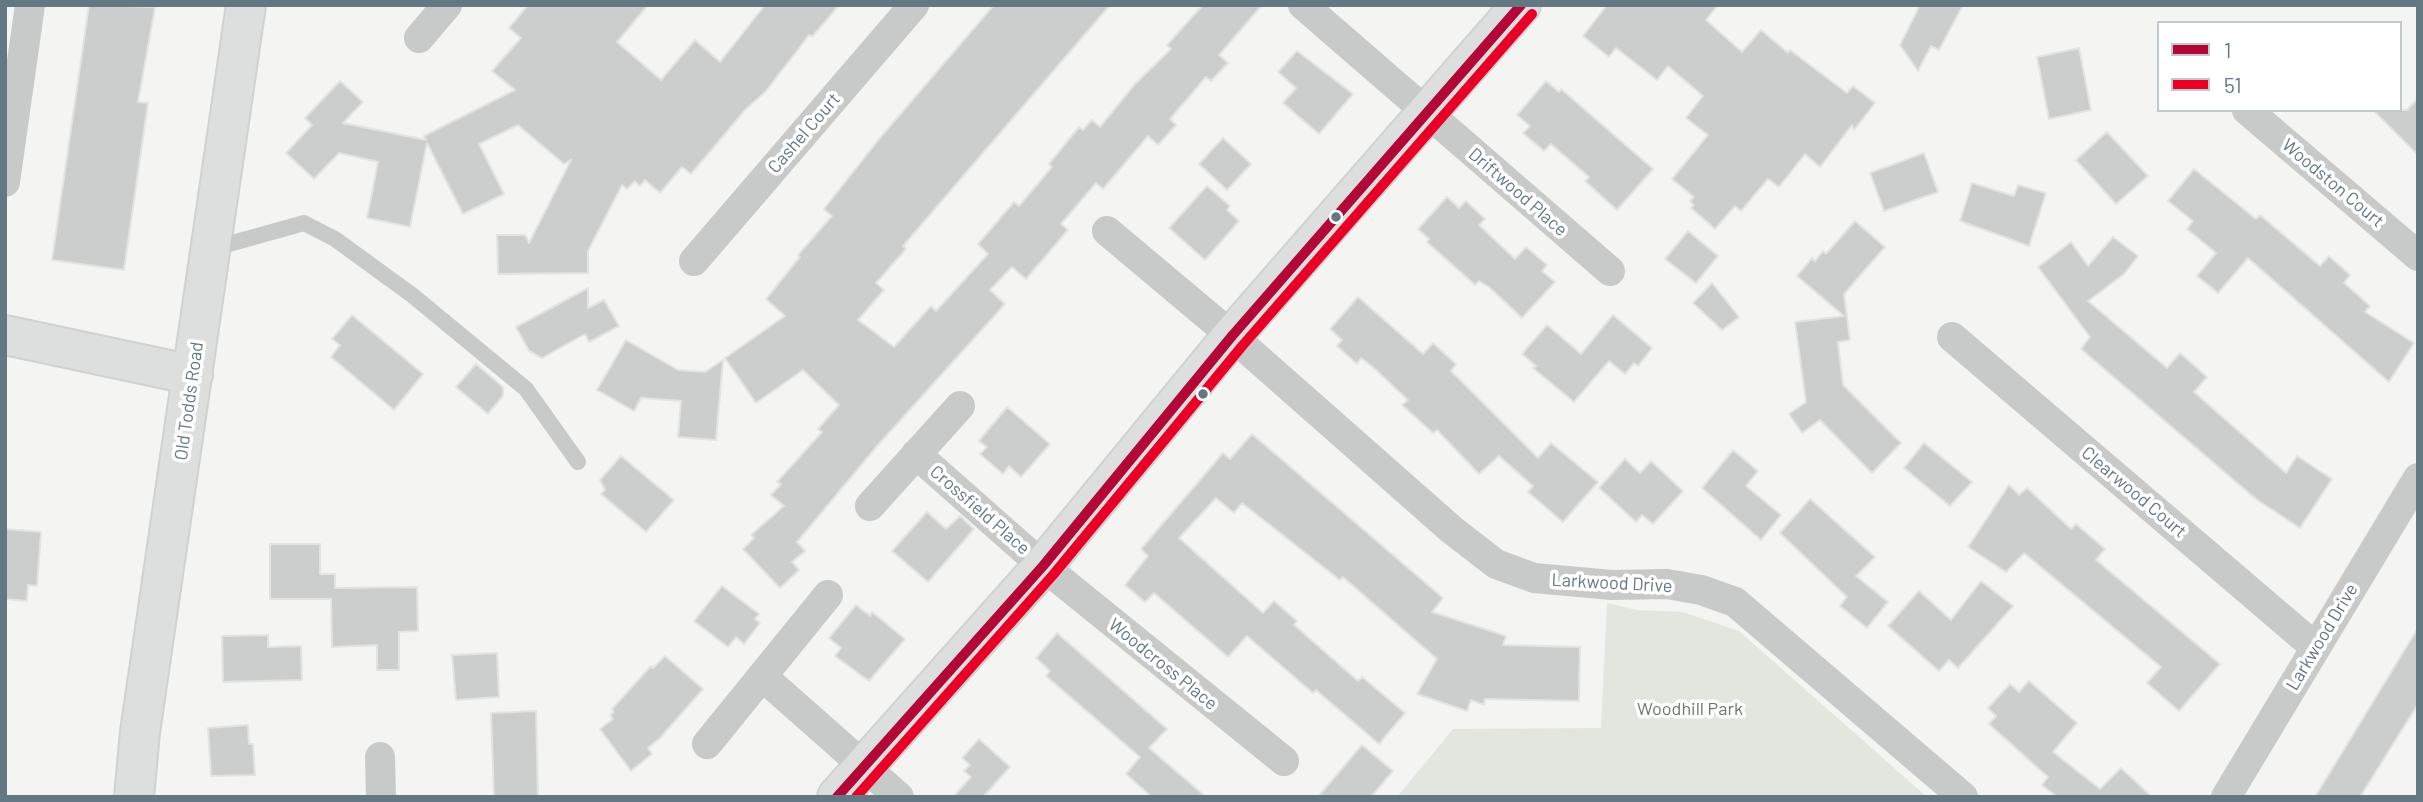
<!DOCTYPE html>
<style>
body{margin:0}
#map{position:relative;width:2423px;height:802px;overflow:hidden;background:#f4f4f2;font-family:Barlow,sans-serif}
canvas{display:block}
.frame{position:absolute;inset:0;border:7px solid #637883;pointer-events:none}
.legend{position:absolute;left:2157px;top:21px;width:245px;height:91px;box-sizing:border-box;background:#fff;border:2px solid #c1c9cd;margin:0;padding:9px 12px;list-style:none;font-size:21px;color:#637883}
.legend li{display:flex;align-items:center;gap:14px;height:35px}
.legend b{width:35px;border:2px solid #c1c9cd}
</style>
<div id="map">
<canvas width="2423" height="802"></canvas>
<div class="frame"></div>
<ul class="legend">
<li><b style="height:9px;background:#b30738"></b>1</li>
<li><b style="height:9px;background:#e80027"></b>51</li>
</ul>
</div>
<script>
const ctx = document.querySelector('canvas').getContext('2d');
ctx.lineJoin = 'round';
function paint(path, color) {
  ctx.fillStyle = color;
  ctx.fill(path, 'evenodd');
}
function poly(rows) {
  const path = new Path2D();
  for (const r of rows) {
    path.moveTo(r[0], r[1]);
    for (let i = 2; i < r.length; i += 2) path.lineTo(r[i], r[i + 1]);
  }
  return path;
}
function stroke(path, color, width, dash) {
  ctx.strokeStyle = color;
  ctx.lineWidth = width;
  ctx.lineCap = dash ? 'butt' : 'round';
  ctx.setLineDash(dash || []);
  ctx.stroke(path);
}
function label(font, color, halo, rows, align = 'center') {
  ctx.font = font + ' Barlow,sans-serif';
  ctx.lineWidth = 7;
  ctx.setLineDash([]);
  ctx.textBaseline = 'middle';
  ctx.strokeStyle = halo;
  ctx.fillStyle = color;
  for (const [text, x, y, turn = 0] of rows) {
    ctx.save();
    ctx.translate(x, y);
    ctx.rotate((+turn || 0) * Math.PI / 180);
    ctx.textAlign = isNaN(turn) ? turn : align;
    if (halo) ctx.strokeText(text, 0, 0);
    ctx.fillText(text, 0, 0);
    ctx.restore();
  }
}
const green = poly([
 [1607,603,1637,610,1683,612,1739,631,1927,797,1397,797,1453,729,1601,728]
]);
const building = poly([
 [89,5,155,7,138,102,148,103,124,270,52,260,89,5],
 [528,5,648,5,617,42,661,80,695,40,720,62,765,5,839,5,812,37,809,35,766,91,745,110,691,174,682,167,660,193,645,180,640,186,635,181,627,189,622,185,588,251,588,273,498,274,497,235,525,235,529,243,571,160,564,164,518,125,479,144,504,194,463,214,427,143,410,227,367,218,378,162,339,153,314,179,286,153,312,125,305,118,340,81,363,102,343,123,426,140,424,136,515,90,492,71,521,38,509,28,528,5],
 [994,5,1110,5,903,246,906,249,876,283,884,290,858,320,894,347,931,306,936,311,988,254,978,244,1014,202,1019,206,1052,167,1049,164,1079,127,1083,130,1092,120,1100,127,1135,84,1171,49,1167,45,1203,5,1262,5,1219,55,1228,63,1211,81,1206,77,1170,119,1176,125,1158,145,1148,136,1103,189,1096,183,1061,224,1068,230,1026,279,1012,267,990,290,1005,304,877,446,797,542,805,551,792,562,799,570,780,588,743,549,754,538,751,535,784,506,771,495,781,484,777,482,822,432,818,429,839,405,803,370,756,403,725,358,785,316,766,299,800,257,798,255,832,216,824,209,880,138,994,5],
 [1607,5,1718,5,1706,20,1742,52,1761,30,1788,53,1790,50,1847,93,1853,86,1875,103,1854,130,1852,125,1820,167,1805,154,1779,187,1768,179,1741,211,1735,206,1715,229,1691,208,1694,205,1690,201,1694,197,1672,179,1708,135,1686,118,1703,96,1668,66,1657,80,1616,48,1609,57,1583,36,1607,5],
 [1920,5,1963,5,1939,50,1931,46,1918,71,1900,45,1920,5],
 [2079,48,2091,110,2049,119,2037,57,2079,48],
 [1297,51,1353,94,1319,134,1283,103,1296,88,1278,72,1297,51],
 [1546,81,1559,92,1561,89,1653,169,1617,210,1585,181,1589,177,1551,144,1544,151,1523,133,1530,126,1517,115,1546,81],
 [2418,98,2418,155,2373,110,2407,110,2418,98],
 [2107,132,2148,176,2116,204,2076,160,2107,132],
 [1223,138,1251,164,1227,190,1199,164,1223,138],
 [1924,153,1938,192,1884,211,1870,173,1924,153],
 [2194,169,2256,219,2260,215,2320,266,2329,256,2350,275,2344,283,2370,306,2365,312,2414,343,2389,382,2248,258,2218,293,2197,276,2216,253,2187,229,2193,221,2168,201,2194,169],
 [1972,183,2014,196,2018,185,2046,193,2029,246,1960,221,1972,183],
 [1207,186,1230,206,1227,210,1239,221,1205,260,1169,228,1207,186],
 [1447,197,1459,208,1466,201,1485,219,1479,225,1515,259,1526,247,1547,265,1542,271,1555,282,1522,318,1489,287,1479,281,1475,285,1427,242,1429,239,1418,229,1447,197],
 [1855,221,1885,247,1844,294,1850,340,1838,342,1843,385,1901,443,1872,473,1820,420,1802,433,1789,414,1806,402,1795,322,1844,316,1797,276,1812,258,1815,261,1823,251,1826,254,1855,221],
 [1688,231,1718,256,1696,283,1665,259,1688,231],
 [2113,237,2138,256,2124,274,2088,301,2167,368,2180,353,2207,377,2194,392,2286,473,2297,456,2332,479,2300,528,2256,499,2081,349,2090,337,2038,267,2071,242,2088,266,2113,237],
 [1712,283,1739,317,1722,330,1693,303,1712,283],
 [588,288,588,308,604,300,619,326,589,342,585,334,542,358,529,351,516,327,588,288],
 [1358,297,1423,354,1433,343,1456,364,1451,371,1538,458,1551,443,1598,482,1563,522,1528,492,1533,486,1499,456,1479,474,1437,430,1433,433,1402,405,1408,400,1373,367,1361,358,1357,364,1337,346,1342,340,1330,329,1358,297],
 [352,315,423,374,394,410,331,357,340,345,332,339,352,315],
 [1613,315,1652,348,1638,366,1634,363,1625,374,1609,361,1574,402,1533,368,1536,366,1522,354,1547,325,1581,354,1613,315],
 [626,340,678,370,705,372,723,360,716,440,678,437,681,401,641,398,634,411,597,390,626,340],
 [476,364,503,387,503,396,488,414,456,387,476,364],
 [1007,407,1050,444,1021,477,1009,466,1003,474,980,454,987,447,979,441,1007,407],
 [1252,434,1443,598,1432,612,1506,636,1503,645,1580,647,1579,701,1485,699,1484,705,1471,700,1467,711,1417,694,1437,659,1343,577,1340,580,1242,503,1234,513,1216,498,1179,538,1263,613,1274,601,1297,621,1294,625,1358,681,1362,677,1405,713,1379,744,1316,690,1313,693,1247,636,1228,657,1154,593,1145,602,1125,585,1148,556,1141,549,1223,453,1230,459,1252,434],
 [1924,443,1972,482,1950,506,1904,468,1924,443],
 [1733,450,1758,471,1746,486,1781,515,1761,540,1702,488,1733,450],
 [621,456,674,500,646,532,601,494,605,490,600,480,621,456],
 [1625,459,1640,473,1651,461,1683,491,1653,524,1642,515,1636,522,1599,488,1625,459],
 [2009,485,2019,495,2027,488,2071,529,2076,524,2105,549,2096,560,2220,664,2179,711,2147,683,2161,667,2024,553,2006,572,1968,547,2009,485],
 [1810,499,1875,557,1856,576,1888,602,1867,628,1840,606,1847,597,1780,533,1810,499],
 [927,512,946,529,960,516,974,529,928,582,892,551,927,512],
 [5,529,41,532,37,586,28,585,27,601,5,599,5,529],
 [270,544,320,544,320,574,335,574,335,588,417,587,418,631,399,632,399,670,377,670,377,645,332,647,331,599,270,599,270,544],
 [1981,581,2013,606,1958,668,1949,660,1939,671,1888,626,1919,591,1951,620,1981,581],
 [722,586,759,614,755,619,760,623,744,644,736,637,728,647,694,621,722,586],
 [856,605,870,616,872,612,905,639,869,681,835,656,841,648,829,638,856,605],
 [2418,628,2418,704,2360,797,2315,797,2418,628],
 [1057,633,1167,729,1149,748,1206,797,1152,797,1126,774,1140,757,1046,676,1050,671,1036,658,1057,633],
 [268,635,268,647,301,646,302,680,223,682,222,636,268,635],
 [497,653,499,697,456,700,452,655,497,653],
 [665,656,703,689,660,738,648,748,652,754,631,771,600,729,613,719,610,715,614,712,612,709,651,666,653,668,665,656],
 [2029,681,2077,723,2053,752,2100,789,2121,768,2152,797,2057,797,2042,785,2048,777,1989,724,1996,716,1988,708,2010,684,2019,692,2029,681],
 [536,711,538,797,494,797,491,713,536,711],
 [248,725,249,744,253,744,255,775,211,776,208,728,248,725],
 [979,739,1010,767,983,797,953,797,971,777,964,771,970,765,962,758,979,739],
 [1362,745,1393,771,1371,797,1318,797,1362,745]
]);
const lane = poly([
 [211,249,304,223,335,239,412,295,526,389,578,462]
]);
const street = poly([
 [1303,5,1610,271],
 [419,38,447,5],
 [2247,110,2418,256],
 [5,182,30,5],
 [1107,231,1232,336,1452,530,1496,564,1534,578,1612,585,1667,584,1701,590,1735,602,1963,797],
 [694,261,914,5],
 [1952,337,2315,647],
 [916,454,1043,566,1284,761],
 [870,506,960,406],
 [762,676,899,797],
 [707,744,828,595],
 [380,757,381,797],
 [2226,797,2418,478]
]);
const secondary = poly([
 [5,335,193,375],
 [134,797,140,732,246,5],
 [837,797,1043,566,1232,336,1521,5]
]);
const bus1 = poly([
 [837,797,1043,566,1232,336,1521,5]
]);
const bus2 = poly([
 [856,797,1053,575,1243,345,1532,14]
]);
const markers = [
 [1336,217,6,"#637883"],
 [1203,394,6,"#637883"]
];
const streetNames = [
 ["Cashel Court",804,133,-49],
 ["Woodston Court",2333,183,40],
 ["Driftwood Place",1518,192,41],
 ["Old Todds Road",189,401,-82],
 ["Clearwood Court",2134,492,40],
 ["Crossfield Place",980,510,41],
 ["Larkwood Drive",1612,583,3],
 ["Larkwood Drive",2322,637,-59],
 ["Woodcross Place",1163,664,39]
];
const parkNames = [
 ["Woodhill Park",1690,709]
];
paint(green, '#e3e6df');
paint(building, '#cccecd');
stroke(building, '#e3e3e2', 2);
stroke(secondary, '#d0d2d2', 42);
stroke(lane, '#c8caca', 16);
stroke(street, '#c8caca', 30);
stroke(secondary, '#dddede', 38);
stroke(bus1, '#b30738', 10);
stroke(bus2, '#e80027', 10);
for (const [x, y, r, color] of markers) {
  const dot = new Path2D();
  dot.arc(x, y, r, 0, 2 * Math.PI);
  ctx.fillStyle = color;
  ctx.fill(dot);
  stroke(dot, '#fff', 2.5);
}
label('18px', '#637883', '#fff', streetNames);
label('18px', '#697a62', '#fff', parkNames);
</script>
